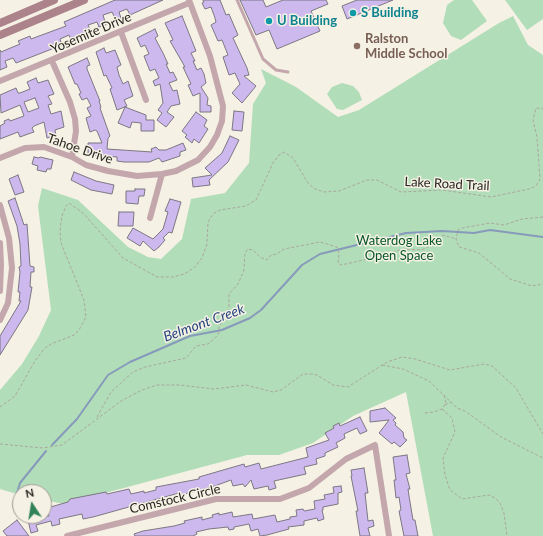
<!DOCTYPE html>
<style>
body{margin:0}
#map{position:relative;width:543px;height:536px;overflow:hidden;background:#f5f1e4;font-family:Lato,sans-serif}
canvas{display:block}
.north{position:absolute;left:12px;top:484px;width:40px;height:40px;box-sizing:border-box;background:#f5f1e4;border:1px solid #a19f95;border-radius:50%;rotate:348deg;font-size:11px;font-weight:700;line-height:16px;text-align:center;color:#24231e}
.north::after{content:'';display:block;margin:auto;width:14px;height:18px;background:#308356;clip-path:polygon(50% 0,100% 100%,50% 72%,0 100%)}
</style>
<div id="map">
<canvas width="543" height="536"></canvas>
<div class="north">N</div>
</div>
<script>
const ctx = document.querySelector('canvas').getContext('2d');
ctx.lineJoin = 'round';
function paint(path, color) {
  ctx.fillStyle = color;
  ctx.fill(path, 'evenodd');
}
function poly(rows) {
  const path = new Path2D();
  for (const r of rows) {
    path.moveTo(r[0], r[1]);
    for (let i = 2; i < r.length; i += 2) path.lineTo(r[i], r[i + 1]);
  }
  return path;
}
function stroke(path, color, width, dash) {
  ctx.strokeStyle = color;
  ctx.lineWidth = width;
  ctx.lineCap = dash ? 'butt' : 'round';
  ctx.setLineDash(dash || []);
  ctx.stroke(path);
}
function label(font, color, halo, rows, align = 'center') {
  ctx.font = font + ' Lato,sans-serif';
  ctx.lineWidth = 3;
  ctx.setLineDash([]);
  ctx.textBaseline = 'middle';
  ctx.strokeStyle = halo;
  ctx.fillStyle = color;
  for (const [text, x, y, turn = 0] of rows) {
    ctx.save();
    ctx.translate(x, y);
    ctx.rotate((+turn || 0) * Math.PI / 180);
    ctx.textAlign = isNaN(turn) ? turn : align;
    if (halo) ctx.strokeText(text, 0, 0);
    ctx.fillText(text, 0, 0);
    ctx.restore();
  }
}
const green = poly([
 [454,0,472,0,487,21,461,40,451,36,443,23,447,5],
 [505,0,543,0,543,19,527,30],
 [513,16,528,45,543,55,543,536,433,536,406,392,353,416,313,443,279,455,247,455,64,504,44,500,44,492,20,492,20,495,0,489,0,390,22,364,39,336,51,310,38,206,42,188,78,200,128,247,148,257,161,259,182,239,191,199,225,193,249,163,253,104,266,83,261,69,296,87,338,117,359,110,499,23],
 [342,83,353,86,359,92,362,100,343,110,337,109,327,94,332,87]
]);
const stream = poly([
 [52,445,77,419,108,375,130,362,190,336,222,330,250,318,261,310,302,265,320,254,406,233,442,231,474,233,490,230,543,237],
 [13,506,20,483,46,451]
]);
const building = poly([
 [115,0,163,0,130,15,127,9,119,12,121,18,116,20,112,12,103,15,106,25,99,27,97,22,88,25,91,31,71,40,69,35,60,39,62,45,16,63,13,58,5,61,7,67,0,70,0,50,1,52,20,44,18,41,30,36,31,39,66,26,64,22,115,0],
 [203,0,220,0,226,15,229,14,238,35,233,38,247,68,249,75,244,76,256,86,242,103,232,93,240,84,235,73,229,75,223,57,228,55,222,40,218,41,211,25,216,22,215,18,211,7,205,9,202,3,204,2,203,0],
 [240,0,263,0,266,7,283,0,326,0,328,4,311,11,320,31,277,49,269,30,256,35,240,0],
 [357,0,393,0,347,19,342,6,357,0],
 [182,16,196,51,191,53,195,61,193,61,197,70,201,68,204,74,206,83,201,87,208,98,207,105,211,106,211,112,200,112,200,93,193,96,188,85,191,84,183,67,185,67,170,41,173,40,165,23,182,16],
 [155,29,158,36,155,38,163,53,168,64,166,64,170,73,173,72,177,80,169,83,173,91,177,90,180,104,171,106,167,112,174,117,166,127,157,120,162,113,158,110,163,103,160,84,155,86,153,81,159,78,155,69,150,71,144,56,149,54,145,45,141,47,137,38,155,29],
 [104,48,106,53,115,50,121,65,117,67,119,75,123,84,128,81,133,96,124,100,127,106,117,110,110,89,112,88,106,75,104,76,96,52,104,48],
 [87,58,90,65,87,66,87,69,100,101,99,101,101,107,100,108,110,136,108,138,107,149,152,152,151,149,156,147,159,150,166,150,183,143,186,150,180,152,180,156,162,162,159,158,149,162,124,162,117,161,117,157,88,155,88,143,102,143,97,131,95,130,90,132,86,118,91,116,87,108,91,106,87,98,82,100,79,94,81,93,77,84,75,84,68,67,87,58],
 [36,78,38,83,48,80,54,94,48,96,52,104,48,105,51,114,61,111,64,127,55,130,56,136,47,138,44,122,34,126,32,128,34,132,28,134,20,137,18,132,0,139,0,126,5,123,4,121,9,119,10,121,24,116,20,105,1,113,0,95,16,88,18,93,20,93,30,89,27,82,36,78],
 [35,98,39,108,28,112,24,102,35,98],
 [125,107,146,115,146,120,154,120,154,131,141,131,141,123,132,122,130,128,118,123,125,107],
 [234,111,244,112,242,131,232,130,234,111],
 [196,112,207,120,204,126,208,129,199,143,194,139,192,143,185,137,187,135,182,131,196,112],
 [230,136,239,140,228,162,209,180,210,185,193,187,192,178,212,175,205,168,222,153,230,136],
 [34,157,39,158,40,157,53,160,51,169,47,169,46,172,37,170,38,166,32,164,34,157],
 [74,172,96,181,114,185,112,194,91,190,71,180,74,172],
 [18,175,24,192,15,195,9,179,18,175],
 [135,189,145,189,144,196,139,196,138,204,126,203,126,191,135,191,135,189],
 [15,198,24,225,27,224,30,266,34,267,34,272,31,272,30,287,32,287,28,310,0,355,0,336,21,301,19,301,20,292,18,292,20,272,19,267,21,266,20,244,17,226,8,201,15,198],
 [170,199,181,202,172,233,169,232,163,238,165,240,159,247,154,251,143,241,140,246,127,238,133,228,153,239,163,229,168,212,165,211,170,199],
 [119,212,134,212,133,226,118,226,119,212],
 [385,408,396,418,393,420,396,423,395,425,403,432,404,438,407,440,400,447,394,442,392,444,379,433,389,420,370,422,370,411,385,408],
 [360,417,367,431,360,434,357,428,344,434,345,438,336,443,338,447,325,453,325,456,316,459,317,464,304,467,306,474,274,481,276,488,269,490,268,486,254,489,251,480,245,487,243,484,233,486,231,480,212,487,180,495,179,493,93,517,83,519,82,514,59,519,60,524,52,526,51,521,36,525,38,531,31,533,27,516,49,516,47,508,68,502,70,499,106,492,107,494,129,489,131,494,144,491,144,493,156,490,156,487,199,479,199,477,244,464,245,467,259,463,261,469,308,457,306,448,329,440,325,433,334,428,333,426,339,423,340,426,360,417],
 [407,455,410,473,406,474,410,489,408,489,409,496,413,520,415,520,418,536,404,536,399,511,401,510,399,497,396,498,394,480,396,480,393,457,407,455],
 [364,468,368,493,365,493,368,521,373,520,374,526,368,528,370,536,360,536,356,511,358,511,351,476,352,476,351,470,364,468],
 [341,486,342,492,338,493,338,504,323,507,323,510,322,510,324,519,318,521,317,518,304,521,304,525,288,527,289,529,267,535,260,536,258,529,251,531,249,524,234,527,234,529,229,530,228,527,209,529,196,532,197,534,193,536,135,536,134,534,143,531,174,526,185,523,184,521,202,517,202,520,213,517,212,515,219,513,219,515,232,512,233,517,252,514,253,519,275,515,277,522,290,519,290,517,297,516,296,510,303,509,304,511,315,509,314,501,325,499,324,495,334,493,333,487,341,486],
 [17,520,29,536,7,536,3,531,17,520]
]);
const path = poly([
 [543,217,522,219,504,225,490,223,462,228,458,230,456,239,459,247,479,253,510,279,532,286,543,284],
 [382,365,403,369,429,381,457,408,465,411,501,437,543,458],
 [445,405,451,402],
 [0,407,15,396,35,361,44,349,51,344,74,335,79,330,86,317,84,300,61,243,60,231,62,216,66,206,69,203,83,213,123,258,157,277,173,277,184,274,194,268,202,258,207,244,208,222,213,214,220,210,246,206,256,200,273,163,279,155,284,152,293,158,308,183,315,189,324,192,339,191,367,180,377,180,401,192,442,190,491,197,529,189,536,186,540,179,537,137,533,120,536,108,543,109],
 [442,409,452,418,455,432,443,458,445,475,450,490,462,499,489,495,495,498,500,503,504,513,507,536],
 [425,413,434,412,442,409,446,403,444,394],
 [97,417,111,392,133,372,145,367,186,358,196,346,208,344,217,336,219,332,219,327,229,308,229,294,238,284,244,270,245,253,248,249,253,250,260,257,267,260,271,255,277,254,284,249,320,242,337,247,339,254,338,263,341,265,382,256,403,249,422,250,434,244,443,235,456,239],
 [0,444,43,448,62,445,121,401,142,390,157,385,180,385,214,389,246,385,273,392,281,390,296,379,303,374,310,374,317,375,333,385,348,387,387,362,402,357,415,359,450,370,484,364,492,366,516,388,543,434]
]);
const lane = poly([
 [237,0,263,59,276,70,288,72]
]);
const street = poly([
 [121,32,146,100],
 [52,61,70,102,75,119,76,131,72,157],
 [0,81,189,3],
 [0,158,25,148,44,147,72,157,86,165,108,171,137,176,162,174,176,171,198,160,210,147,217,135,222,121,223,106,210,56,189,0],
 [0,205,9,238,12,268,8,303,0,320],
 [150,218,162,174],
 [0,243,1,265,0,291],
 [67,536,216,499,280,499,309,488,346,459,375,445,389,536]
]);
const secondary = poly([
 [0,23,54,0],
 [0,35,84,0]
]);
const markers = [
 [353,13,4,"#0f9aa8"],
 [269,21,4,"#0f9aa8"],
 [357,46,4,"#8d6e63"]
];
const cultureNames = [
 ["S Building",361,13],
 ["U Building",277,21]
];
const streetNames = [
 ["Yosemite Drive",91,33,-23],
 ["Tahoe Drive",80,149,19],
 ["Lake Road Trail",447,184,3],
 ["Comstock Circle",175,499,-13]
];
const educationNames = [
 ["Ralston",365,39],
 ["Middle School",365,54]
];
const parkNames = [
 ["Waterdog Lake",399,241],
 ["Open Space",399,256]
];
const waterNames = [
 ["Belmont Creek",204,323,-20]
];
paint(green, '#b1ddb9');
stroke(stream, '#879abb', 2);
paint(building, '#cdb9ee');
stroke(building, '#7b7783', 1);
stroke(path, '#aaa79d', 1, [3, 2]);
stroke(lane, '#c4a7ac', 3);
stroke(street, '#c4a7ac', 6);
stroke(secondary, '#ac838b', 8);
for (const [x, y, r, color] of markers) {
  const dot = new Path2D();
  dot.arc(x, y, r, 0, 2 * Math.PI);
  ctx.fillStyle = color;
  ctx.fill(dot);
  stroke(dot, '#f5f1e4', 1.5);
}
label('bold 13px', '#0d838f', '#f5f1e4', cultureNames, 'left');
label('13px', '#24231e', '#f5f1e4', streetNames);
label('bold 13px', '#785e54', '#f5f1e4', educationNames, 'left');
label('13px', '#075727', '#f5f1e4', parkNames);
label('italic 14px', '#264580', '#f5f1e4', waterNames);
</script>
